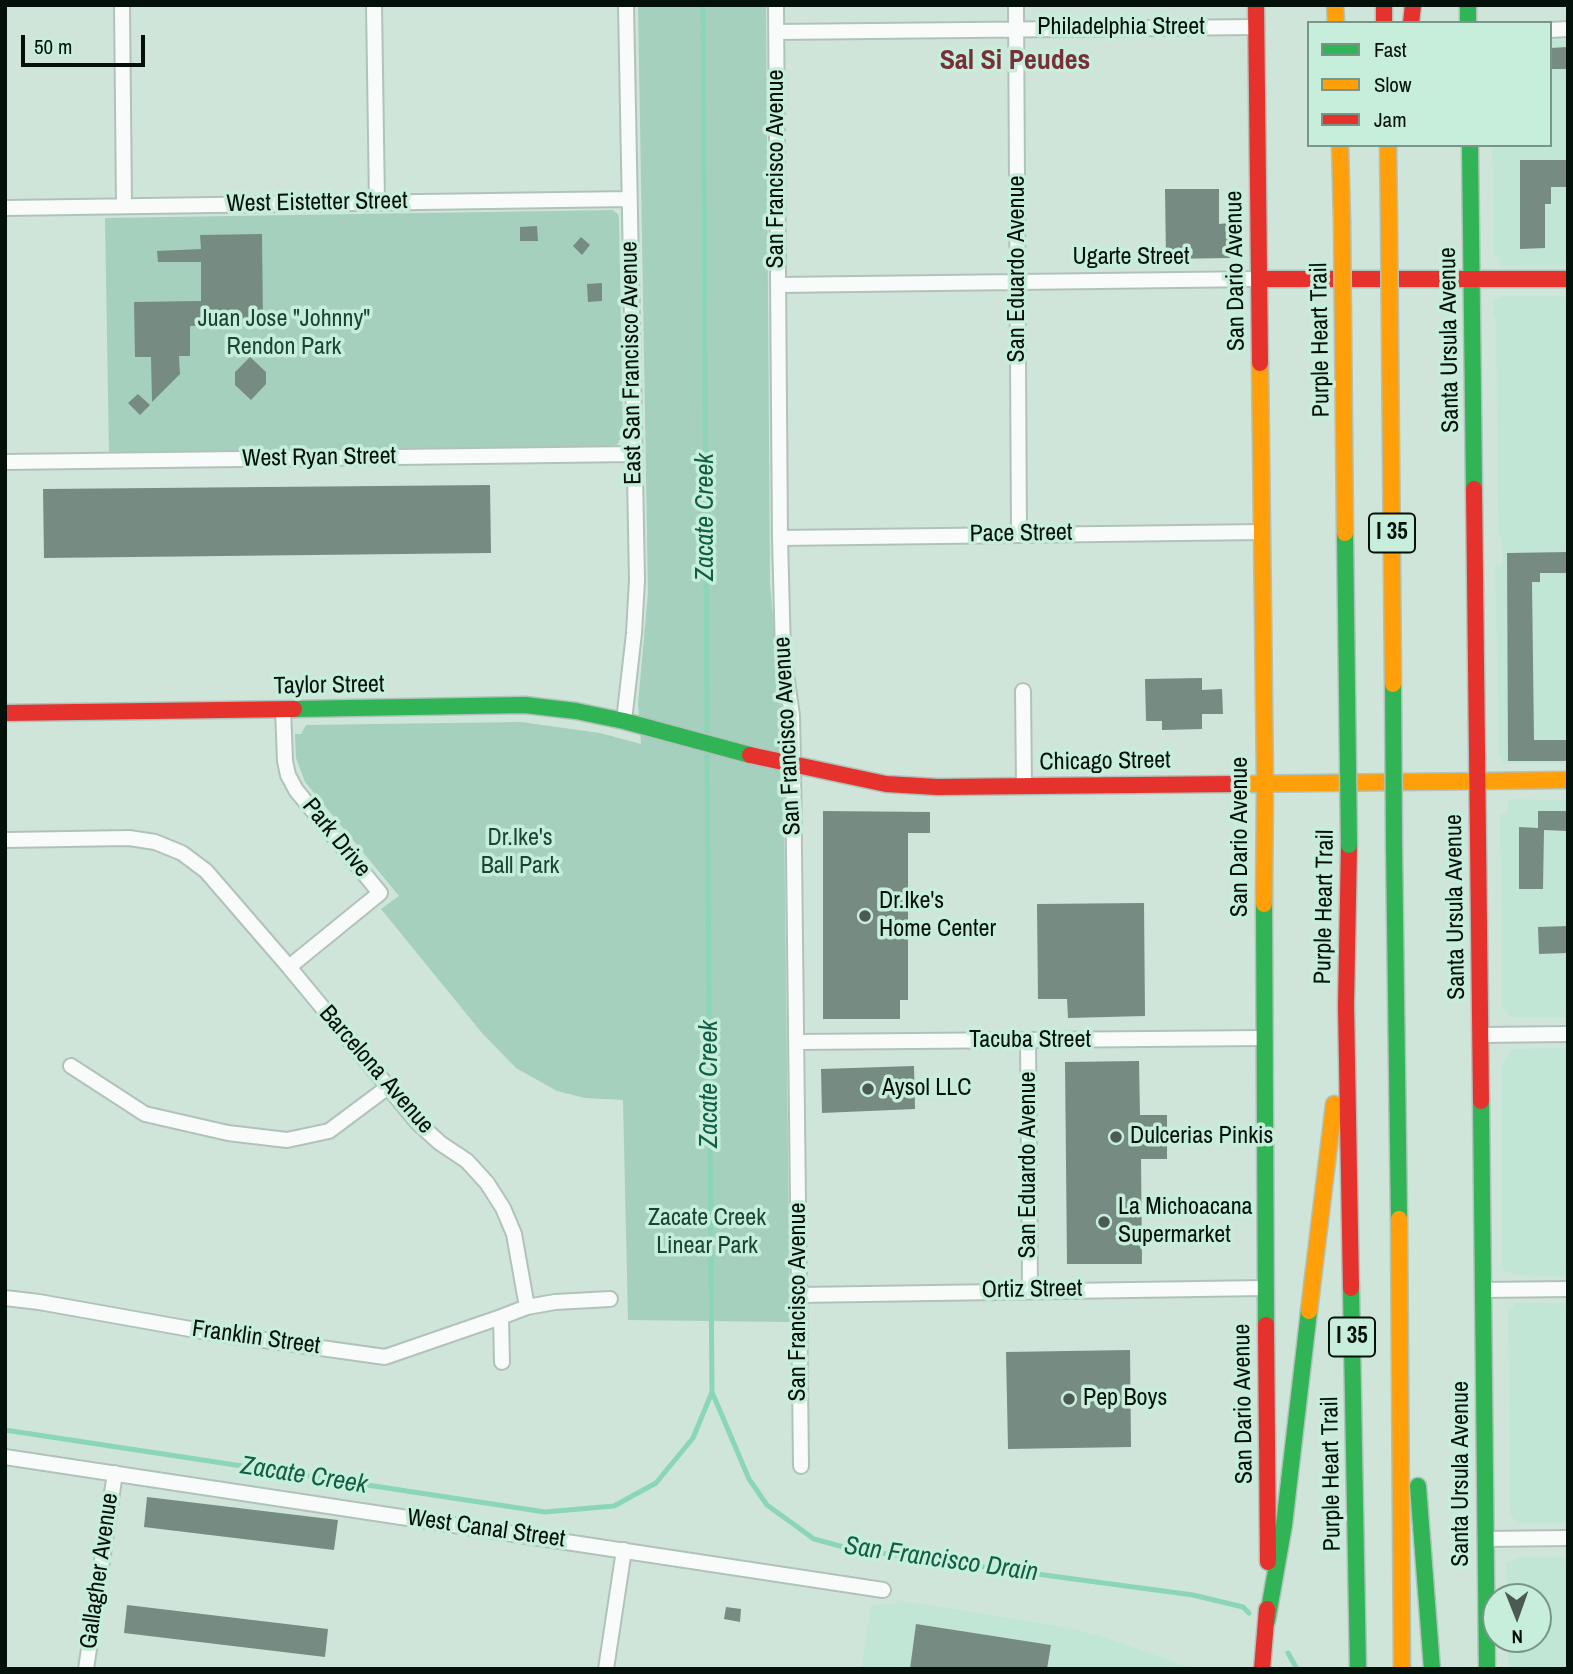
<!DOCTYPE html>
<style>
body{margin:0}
#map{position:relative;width:1573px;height:1674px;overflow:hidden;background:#cfe5da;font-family:"Archivo Narrow",sans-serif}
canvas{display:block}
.frame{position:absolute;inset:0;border:7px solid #04110b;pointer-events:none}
.legend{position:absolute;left:1307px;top:21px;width:245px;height:126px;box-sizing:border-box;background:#c6eedb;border:2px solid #789688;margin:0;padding:9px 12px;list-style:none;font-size:21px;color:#04110b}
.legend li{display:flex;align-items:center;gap:14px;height:35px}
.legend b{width:35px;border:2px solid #789688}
.north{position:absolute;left:1482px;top:1583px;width:70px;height:70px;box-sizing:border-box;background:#c6eedb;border:2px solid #789688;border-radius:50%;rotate:179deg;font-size:19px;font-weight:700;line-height:28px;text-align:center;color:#04110b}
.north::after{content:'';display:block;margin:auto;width:24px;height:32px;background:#4b5b53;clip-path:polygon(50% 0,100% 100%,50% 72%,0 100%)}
.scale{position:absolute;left:21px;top:35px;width:124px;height:32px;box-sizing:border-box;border:4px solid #04110b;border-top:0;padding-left:9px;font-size:21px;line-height:24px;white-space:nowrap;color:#04110b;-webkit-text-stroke:5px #c6eedb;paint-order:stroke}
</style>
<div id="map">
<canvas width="1573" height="1674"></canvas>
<div class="frame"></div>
<ul class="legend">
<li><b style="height:9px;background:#30b455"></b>Fast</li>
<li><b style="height:9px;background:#ff9f0a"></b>Slow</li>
<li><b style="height:9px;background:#e5322d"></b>Jam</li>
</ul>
<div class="north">N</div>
<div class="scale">50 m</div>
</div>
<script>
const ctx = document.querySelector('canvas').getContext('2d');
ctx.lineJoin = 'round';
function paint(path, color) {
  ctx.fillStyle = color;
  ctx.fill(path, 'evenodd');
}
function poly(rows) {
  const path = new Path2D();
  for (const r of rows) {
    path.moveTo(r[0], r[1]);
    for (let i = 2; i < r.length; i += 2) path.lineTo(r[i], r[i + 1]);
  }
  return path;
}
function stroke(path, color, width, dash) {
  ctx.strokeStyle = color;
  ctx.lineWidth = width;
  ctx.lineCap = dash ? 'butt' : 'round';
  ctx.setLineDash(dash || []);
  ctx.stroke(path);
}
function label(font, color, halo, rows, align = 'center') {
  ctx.font = font + ' "Archivo Narrow",sans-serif';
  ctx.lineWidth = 7;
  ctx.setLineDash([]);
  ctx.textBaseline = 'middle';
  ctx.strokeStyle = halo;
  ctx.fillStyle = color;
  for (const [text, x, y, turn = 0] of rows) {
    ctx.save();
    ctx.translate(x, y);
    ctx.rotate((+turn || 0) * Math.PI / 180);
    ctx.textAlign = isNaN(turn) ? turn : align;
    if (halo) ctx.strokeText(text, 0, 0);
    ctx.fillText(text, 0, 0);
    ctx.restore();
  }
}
const built = poly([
 [1550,40,1568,40,1568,265,1500,266,1500,258,1494,255,1492,145,1550,145],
 [1503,296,1568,296,1568,763,1504,764,1499,755,1495,565,1503,564,1502,545,1498,531,1496,319,1493,316,1493,303,1494,300],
 [1508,799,1568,800,1568,1017,1509,1017,1508,1012,1502,1009,1500,814,1507,814],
 [1568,1048,1568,1277,1520,1275,1502,1270,1502,1066,1511,1049],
 [1514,1303,1568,1303,1568,1523,1517,1523,1510,1514,1508,1308,1513,1308],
 [1521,1557,1568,1557,1568,1669,1508,1669,1507,1639,1538,1639,1538,1597,1507,1597,1506,1564],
 [896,1600,1053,1625,1097,1635,1195,1669,861,1669,871,1605,895,1604]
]);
const green = poly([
 [638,5,766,5,770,584,783,722,790,1322,628,1320,623,1100,585,1098,557,1091,516,1068,482,1033,381,909,399,896,305,782,296,758,295,734,301,734,306,725,521,722,600,733,641,744,638,704,648,593],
 [613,210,618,214,619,218,623,434,617,445,602,447,109,455,105,218]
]);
const stream = poly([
 [703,5,707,741],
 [712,1392,749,1479,767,1505,814,1539,851,1549,1193,1595,1243,1607,1249,1613],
 [5,1430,545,1512,614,1506,656,1483,693,1438,712,1392,707,750],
 [1288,1653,1297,1669]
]);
const building = poly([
 [1568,47,1568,69,1550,69,1550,48],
 [1520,160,1568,160,1568,187,1551,187,1551,204,1545,204,1545,248,1520,249],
 [1165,189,1219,189,1219,224,1229,223,1230,258,1166,259],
 [537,226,538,241,520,241,520,227],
 [262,234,263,324,190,326,190,356,179,356,180,374,152,402,151,357,135,357,134,302,201,301,201,262,158,262,157,251,201,249,200,235],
 [581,237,590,245,582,255,573,246],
 [602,283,602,301,588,302,587,284],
 [250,357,266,372,266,384,251,400,235,385,235,372],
 [138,394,150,405,140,415,128,403],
 [490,485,491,553,44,558,43,489],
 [1568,552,1568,573,1540,573,1540,582,1532,582,1534,740,1568,740,1568,761,1508,761,1507,553],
 [1202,678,1202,690,1222,689,1223,714,1202,714,1202,729,1162,730,1162,721,1146,721,1145,679],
 [823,811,930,812,930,833,908,833,908,1000,900,1000,900,1019,823,1019],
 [1538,811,1568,811,1568,831,1544,830,1543,889,1519,889,1519,827,1538,828],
 [1144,903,1145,1016,1068,1018,1067,999,1038,999,1037,904],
 [1568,926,1568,953,1539,954,1538,927],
 [1139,1061,1140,1115,1167,1115,1167,1159,1141,1159,1142,1264,1067,1264,1065,1062],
 [914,1066,915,1109,822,1113,821,1069],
 [1130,1350,1131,1447,1008,1449,1006,1352],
 [147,1497,338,1520,334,1550,144,1527],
 [127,1605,328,1629,325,1657,124,1633],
 [726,1607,741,1609,740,1622,724,1619],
 [916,1624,1051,1645,1047,1669,910,1669]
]);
const street = poly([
 [122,5,124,206],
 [374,5,377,203],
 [776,5,780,538,783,652,792,716,793,765,801,1466],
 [1016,5,1019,534],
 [1550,30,1568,29],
 [776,32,1256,27],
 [5,208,629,199],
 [778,285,1259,279],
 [5,462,633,454],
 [780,538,1262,532],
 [1023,691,1024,786],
 [283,709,285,761,288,775,296,790,380,893,289,967],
 [624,721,634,633,637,580,626,5],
 [5,840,129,838,155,842,182,853,206,871,289,967,417,1122,440,1143,467,1161,487,1183,503,1208,514,1234,527,1307],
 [1481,1035,1568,1034],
 [1028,1041,1030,1290],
 [797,1042,1263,1038],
 [71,1066,145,1114,228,1133,287,1140,329,1131,388,1087],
 [1483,1290,1568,1289],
 [799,1295,1265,1288],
 [5,1298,39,1302,207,1332,385,1357,501,1317,502,1362],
 [501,1317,527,1307,555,1302,610,1299],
 [5,1457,883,1590],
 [1485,1539,1568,1538],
 [86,1669,115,1473],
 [606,1669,624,1550]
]);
const fast = poly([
 [1468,5,1468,23],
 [1470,145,1474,489],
 [294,709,525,705,576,711,624,721,750,755],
 [1394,845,1399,1219],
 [1264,904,1266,1325],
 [1481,1101,1487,1669],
 [1351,1288,1358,1669],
 [1418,1486,1432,1669],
 [1267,1621,1284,1525,1309,1311]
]);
const slow = poly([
 [1335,5,1336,23],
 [1340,145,1342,222],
 [1388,145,1389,221],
 [1260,363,1265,783,1264,904],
 [1236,784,1568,780],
 [1399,1219,1402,1669],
 [1309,1311,1334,1104]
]);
const jam = poly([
 [1256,5,1260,363],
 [1384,5,1384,23],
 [1411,23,1413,5],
 [1259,279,1568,279],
 [1474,489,1481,1101],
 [5,713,294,709],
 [750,755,886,784,937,787,1236,784],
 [1349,845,1346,1005,1351,1288],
 [1266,1325,1268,1562],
 [1262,1669,1267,1609]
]);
const fastBridge = poly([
 [1345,533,1349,845],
 [1393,684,1394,845]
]);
const slowBridge = poly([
 [1389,221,1393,684],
 [1342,222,1345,533]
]);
const markers = [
 [865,916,7,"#4b5b53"],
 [868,1089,7,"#4b5b53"],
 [1116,1137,7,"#4b5b53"],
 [1104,1222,7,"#4b5b53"],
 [1069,1399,7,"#4b5b53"]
];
const shields = [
 [1392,533,46],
 [1352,1337,46]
];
const shieldNames = [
 ["I 35",1392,533],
 ["I 35",1352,1337]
];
const streetNames = [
 ["Philadelphia Street",1121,28],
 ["San Francisco Avenue",777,169,-90],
 ["West Eistetter Street",317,203,-1],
 ["Ugarte Street",1131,258],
 ["San Eduardo Avenue",1018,269,-90],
 ["San Dario Avenue",1236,271,-91],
 ["Purple Heart Trail",1321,340,-91],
 ["Santa Ursula Avenue",1450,340,-91],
 ["East San Francisco Avenue",632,363,-91],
 ["West Ryan Street",319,458,-1],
 ["Pace Street",1021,534,-1],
 ["Taylor Street",329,686,-1],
 ["San Francisco Avenue",788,736,-93],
 ["Chicago Street",1105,762,-1],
 ["San Dario Avenue",1241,837,-90],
 ["Park Drive",336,838,51],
 ["Purple Heart Trail",1325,907,-89],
 ["Santa Ursula Avenue",1456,907,-91],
 ["Tacuba Street",1030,1041],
 ["Barcelona Avenue",376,1070,49],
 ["San Eduardo Avenue",1029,1165,-90],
 ["Ortiz Street",1032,1290,-1],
 ["San Francisco Avenue",799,1302,-90],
 ["Franklin Street",256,1338,8],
 ["San Dario Avenue",1244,1404,-91],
 ["Purple Heart Trail",1332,1474,-91],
 ["Santa Ursula Avenue",1462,1474,-90],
 ["West Canal Street",486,1529,8],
 ["Gallagher Avenue",100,1571,-82]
];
const parkNames = [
 ["Juan Jose \"Johnny\"",284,320],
 ["Rendon Park",284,348],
 ["Dr.Ike's",520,839],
 ["Ball Park",520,867],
 ["Zacate Creek",707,1219],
 ["Linear Park",707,1247]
];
const poiNames = [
 ["Dr.Ike's",879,902],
 ["Home Center",879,930],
 ["Aysol LLC",882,1089],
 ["Dulcerias Pinkis",1130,1137],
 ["La Michoacana",1118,1208],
 ["Supermarket",1118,1236],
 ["Pep Boys",1083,1399]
];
const waterNames = [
 ["Zacate Creek",706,517,-90],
 ["Zacate Creek",710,1084,-90],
 ["Zacate Creek",304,1476,9],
 ["San Francisco Drain",941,1560,8]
];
const quarterNames = [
 ["Sal Si Peudes",1015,61]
];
paint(built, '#c2e6d6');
paint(green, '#a5d0bd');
stroke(stream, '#8ad6b7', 5);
paint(building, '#768b82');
stroke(street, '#b1c2ba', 18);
stroke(fast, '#b1c2ba', 19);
stroke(slow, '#b1c2ba', 19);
stroke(jam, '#b1c2ba', 19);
stroke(street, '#f8fbf9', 14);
stroke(fast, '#30b455', 16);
stroke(slow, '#ff9f0a', 16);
stroke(jam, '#e5322d', 16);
stroke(fastBridge, '#b1c2ba', 19, []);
stroke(slowBridge, '#b1c2ba', 19, []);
stroke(fastBridge, '#30b455', 16);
stroke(slowBridge, '#ff9f0a', 16);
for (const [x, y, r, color] of markers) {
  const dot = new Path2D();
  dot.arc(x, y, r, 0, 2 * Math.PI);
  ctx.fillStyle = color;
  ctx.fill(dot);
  stroke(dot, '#c6eedb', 2.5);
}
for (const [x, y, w] of shields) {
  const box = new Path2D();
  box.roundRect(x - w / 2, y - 19.5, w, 39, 5);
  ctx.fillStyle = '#c6eedb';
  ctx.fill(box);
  stroke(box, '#04110b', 2);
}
label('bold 23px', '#04110b', null, shieldNames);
label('24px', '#04110b', '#c6eedb', streetNames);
label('24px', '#1a4535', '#c6eedb', parkNames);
label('24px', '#04110b', '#c6eedb', poiNames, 'left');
label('italic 26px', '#0f5e45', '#c6eedb', waterNames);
label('bold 28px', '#773038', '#c6eedb', quarterNames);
</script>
